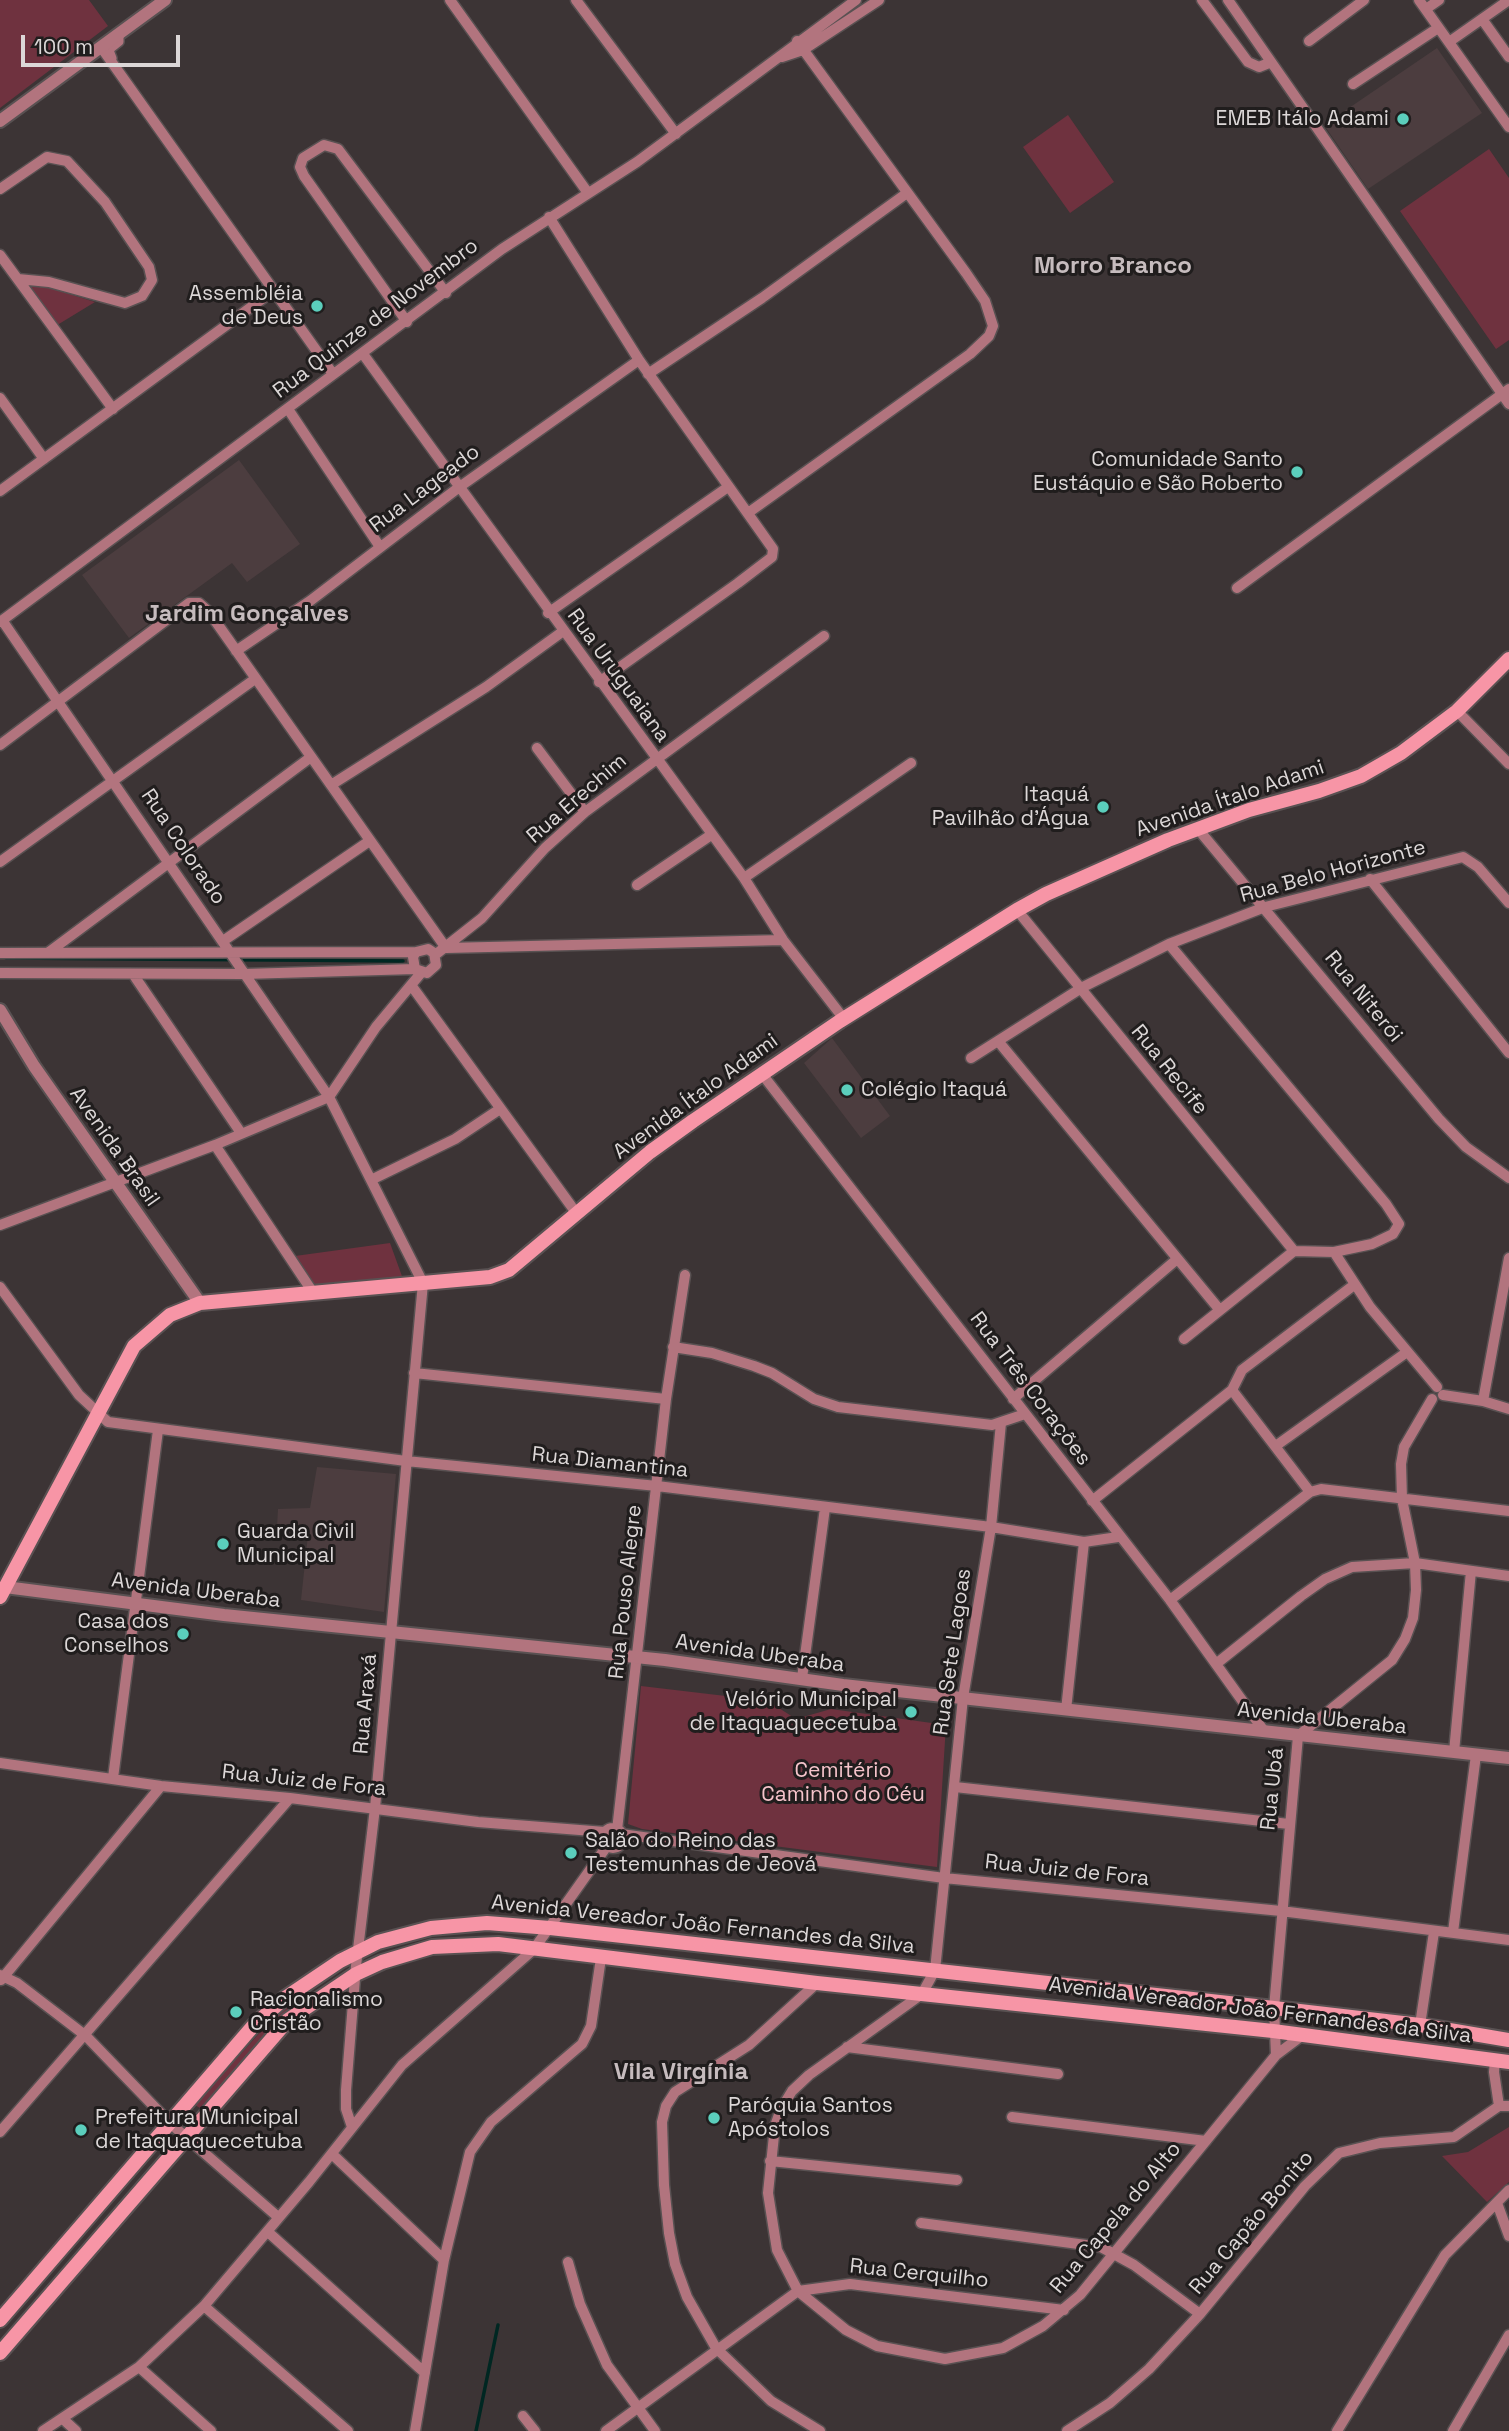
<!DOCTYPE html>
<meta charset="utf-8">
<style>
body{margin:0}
#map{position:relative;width:1509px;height:2431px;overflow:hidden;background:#3c3435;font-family:"Space Grotesk",sans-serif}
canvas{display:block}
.scale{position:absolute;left:21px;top:35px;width:159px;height:32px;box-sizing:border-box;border:4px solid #dcd7d7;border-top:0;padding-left:9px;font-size:21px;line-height:24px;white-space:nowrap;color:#dcd7d7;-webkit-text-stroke:5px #201d1d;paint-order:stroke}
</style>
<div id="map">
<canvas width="1509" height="2431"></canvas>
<div class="scale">100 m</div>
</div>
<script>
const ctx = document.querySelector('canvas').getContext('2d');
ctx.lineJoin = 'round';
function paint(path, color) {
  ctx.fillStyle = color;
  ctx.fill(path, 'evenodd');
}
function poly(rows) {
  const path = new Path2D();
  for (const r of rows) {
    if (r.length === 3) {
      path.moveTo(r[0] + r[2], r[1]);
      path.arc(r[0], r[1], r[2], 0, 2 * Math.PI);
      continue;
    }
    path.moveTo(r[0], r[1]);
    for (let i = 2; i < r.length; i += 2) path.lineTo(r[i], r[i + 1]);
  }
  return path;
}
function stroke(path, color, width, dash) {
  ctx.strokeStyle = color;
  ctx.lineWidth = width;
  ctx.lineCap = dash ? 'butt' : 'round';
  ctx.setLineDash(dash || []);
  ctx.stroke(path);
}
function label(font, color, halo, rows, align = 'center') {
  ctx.font = font + ' "Space Grotesk",sans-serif';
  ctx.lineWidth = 6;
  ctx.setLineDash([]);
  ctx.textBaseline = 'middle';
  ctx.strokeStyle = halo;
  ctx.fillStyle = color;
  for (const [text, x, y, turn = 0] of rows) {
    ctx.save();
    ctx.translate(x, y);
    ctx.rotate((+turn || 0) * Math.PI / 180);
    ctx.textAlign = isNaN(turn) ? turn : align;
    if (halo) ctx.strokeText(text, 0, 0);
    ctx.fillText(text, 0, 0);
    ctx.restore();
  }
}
const built = poly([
 [1437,48,1482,113,1368,189,1324,125],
 [239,460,300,544,247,582,232,563,129,638,82,575],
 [832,1038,890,1116,861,1138,804,1063],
 [317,1467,396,1474,384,1612,301,1600,308,1535,277,1527,278,1509,310,1508]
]);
const green = poly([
 [0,0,89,0,108,26,0,108],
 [1068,115,1114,182,1070,213,1023,147],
 [1489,149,1509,178,1509,340,1496,349,1400,211],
 [34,283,95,302,54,327,25,287],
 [390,1243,403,1279,318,1289,295,1256],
 [641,1686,768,1701,796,1719,831,1709,946,1725,937,1867,642,1829,628,1824],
 [289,2000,296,2003,200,2108,195,2105],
 [1509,2127,1509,2182,1487,2202,1442,2156,1468,2152]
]);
const stream = poly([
 [6,958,403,961],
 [476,2431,498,2325]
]);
const pedestrian = poly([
 [113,58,110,50,120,42,120,33]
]);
const minor = poly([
 [450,0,588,193],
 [576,0,676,134],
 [1202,0,1248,62,1259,67,1269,63],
 [1228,0,1509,404],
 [1419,0,1509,127],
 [1426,9,1439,0],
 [1482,19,1509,57],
 [1309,41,1364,0],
 [1449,42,1509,0],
 [101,47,333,374],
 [782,57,803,50,879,0],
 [1353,84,1438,28],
 [0,189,47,157,67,161,105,202,149,267,152,280,142,296,125,303,49,282,18,279],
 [549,217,639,360,773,549,772,557,738,583,599,682],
 [0,255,113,409],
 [407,322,304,176,300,167,303,158,324,145,338,149,446,293],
 [363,354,744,878,783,940,844,1019],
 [648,374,762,298,907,193],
 [0,398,44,459],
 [288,409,380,547],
 [0,491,273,291],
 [748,513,970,354,989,336,993,326,985,301,966,273,797,41],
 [1237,588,1509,389],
 [548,613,728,487],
 [2,620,329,1097,423,1283,375,1808,356,1966,346,2090,346,2109,352,2127],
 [0,622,502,249,637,162,856,0],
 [236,651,310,601,458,488,639,360],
 [1457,711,1509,764],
 [0,745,189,603,199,603,209,612,446,948,783,940],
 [537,748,585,812],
 [331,785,486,687,562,632],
 [1198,829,1439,1119,1466,1147,1509,1178],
 [0,862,255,679],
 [744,878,911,763],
 [1370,879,1509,1053],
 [637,885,711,835],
 [1017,910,1294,1251],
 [223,941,368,842],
 [1169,944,1386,1204,1399,1224,1393,1234,1372,1244,1334,1252,1294,1251,1184,1339],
 [49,952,311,757],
 [0,953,416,952],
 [435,955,482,918,545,848,585,812,824,636],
 [0,973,244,974,415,969,427,973,436,965,434,953,428,949,416,952,413,957,415,969],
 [133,974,241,1133],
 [411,985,577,1214],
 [998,1041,1219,1309],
 [971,1058,1083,987,1169,944,1265,907,1463,857,1478,867,1509,903],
 [762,1074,1170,1600,1264,1731],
 [215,1145,314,1294],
 [373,1179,455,1139,500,1109],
 [0,1225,215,1145,329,1097,376,1027,421,973],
 [1334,1252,1370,1307,1437,1387],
 [0,1287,79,1395,108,1422,406,1461,657,1486,991,1527,1084,1542,1118,1537],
 [673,1347,712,1353,754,1366,772,1373,814,1399,838,1407,992,1425,1025,1414],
 [414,1373,666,1399],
 [1232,1390,1242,1370,1354,1285],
 [1232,1390,1310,1492],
 [1443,1395,1483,1401,1509,1409],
 [1013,1399,1176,1260],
 [1483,1401,1509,1258],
 [1001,1423,991,1527,963,1698,935,1970,922,1994,809,2075,792,2091,781,2109,775,2126,768,2193,777,2250,798,2291,846,2330,877,2346,945,2359,1003,2348,1043,2326,1080,2295,1276,2055,1304,2034],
 [1277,1445,1407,1352],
 [1092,1501,1232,1390],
 [1170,1600,1310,1492,1321,1489,1509,1511],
 [1216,1664,1301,1596,1325,1579,1352,1567,1415,1563,1509,1576],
 [802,1678,825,1508],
 [1066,1710,1084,1542],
 [1454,1752,1471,1571],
 [0,1763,161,1786,290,1798,478,1822,605,1832],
 [113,1778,158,1430],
 [955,1787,1289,1824],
 [613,1838,10],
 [617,1830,666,1399,685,1275],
 [621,1834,944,1878,1281,1911,1509,1940],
 [1453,1932,1476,1755],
 [0,1975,17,1983,86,2036,171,2124,278,2217],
 [1,1980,161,1786],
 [817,1983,749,2045,675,2092,666,2106,662,2122,664,2185,669,2233,675,2264,687,2297,716,2348,771,2401,820,2431],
 [1420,2025,1434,1932],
 [847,2047,1058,2074],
 [1276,2055,1274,2008,1298,1736,1392,1660,1405,1639,1413,1618,1416,1590,1415,1563,1402,1499,1401,1464,1404,1447,1432,1399],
 [1495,2060,1494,2072,1499,2106],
 [1012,2117,1206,2141],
 [0,2132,290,1798],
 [332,2154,444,2260],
 [770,2161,957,2180],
 [1497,2203,1509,2236],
 [921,2223,1101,2247,1134,2265,1200,2314],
 [268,2232,425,2373],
 [568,2262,580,2304,607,2365,655,2431],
 [204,2306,348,2431],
 [139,2367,211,2431],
 [523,2416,535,2431],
 [63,2419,76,2431],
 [43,2431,139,2367,204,2306,309,2182,402,2065,534,1949,607,1846],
 [415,2431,444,2260,470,2152,491,2122,582,2044,591,2026,601,1958],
 [606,2431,798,2291,850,2284,1064,2310],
 [1067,2431,1110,2403,1149,2369,1200,2314,1305,2186,1339,2153,1380,2143,1454,2137,1499,2106,1509,2106],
 [1337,2431,1445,2255,1509,2190],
 [1453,2431,1509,2335]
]);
const tertiary = poly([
 [0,121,165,0],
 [0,1010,34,1066,200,1303],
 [5,1587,224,1615,665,1660,843,1685,1509,1758]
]);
const secondary = poly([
 [0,1597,134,1346,170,1315,200,1303,490,1277,509,1270,650,1152,693,1121,840,1021,1017,910,1046,894,1168,840,1249,810,1319,791,1361,776,1401,753,1457,711,1509,659],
 [0,2320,254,2025,285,1998,340,1961,378,1942,431,1928,487,1923,550,1928,1274,2008,1420,2025,1509,2040],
 [0,2353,288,2020,356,1974,382,1962,432,1947,498,1944,817,1983,1273,2031,1509,2062]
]);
const markers = [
 [1403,119,7,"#5bcebc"],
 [317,306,7,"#5bcebc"],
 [1297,472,7,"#5bcebc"],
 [1103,807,7,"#5bcebc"],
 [847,1090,7,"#5bcebc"],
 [223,1544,7,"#5bcebc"],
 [183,1634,7,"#5bcebc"],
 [911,1712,7,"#5bcebc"],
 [571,1853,7,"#5bcebc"],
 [236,2012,7,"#5bcebc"],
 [714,2118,7,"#5bcebc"],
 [81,2130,7,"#5bcebc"]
];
const poiNames = [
 ["EMEB Itálo Adami",1389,119],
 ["Assembléia",303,294],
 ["de Deus",303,318],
 ["Comunidade Santo",1283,460],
 ["Eustáquio e São Roberto",1283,484],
 ["Itaquá",1089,795],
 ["Pavilhão d'Água",1089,819],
 ["Colégio Itaquá",861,1090,"left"],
 ["Guarda Civil",237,1532,"left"],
 ["Municipal",237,1556,"left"],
 ["Casa dos",169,1622],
 ["Conselhos",169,1646],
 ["Velório Municipal",897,1700],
 ["de Itaquaquecetuba",897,1724],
 ["Salão do Reino das",585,1841,"left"],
 ["Testemunhas de Jeová",585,1865,"left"],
 ["Racionalismo",250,2000,"left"],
 ["Cristão",250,2024,"left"],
 ["Paróquia Santos",728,2106,"left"],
 ["Apóstolos",728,2130,"left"],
 ["Prefeitura Municipal",95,2118,"left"],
 ["de Itaquaquecetuba",95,2142,"left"]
];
const streetNames = [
 ["Rua Quinze de Novembro",376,319,-37],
 ["Rua Lageado",425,489,-37],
 ["Rua Uruguaiana",618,676,54],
 ["Rua Erechim",577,799,-41],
 ["Avenida Ítalo Adami",1230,799,-19],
 ["Rua Colorado",183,847,56],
 ["Rua Belo Horizonte",1333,872,-15],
 ["Rua Niterói",1363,997,51],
 ["Rua Recife",1169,1070,51],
 ["Avenida Ítalo Adami",696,1097,-36],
 ["Avenida Brasil",114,1147,55],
 ["Rua Três Corações",1030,1389,53],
 ["Rua Diamantina",610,1463,6],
 ["Avenida Uberaba",196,1591,7],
 ["Rua Pouso Alegre",626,1592,-84],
 ["Rua Sete Lagoas",953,1652,-82],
 ["Avenida Uberaba",760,1654,8],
 ["Rua Araxá",366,1704,-85],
 ["Avenida Uberaba",1322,1719,6],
 ["Rua Juiz de Fora",304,1781,6],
 ["Rua Ubá",1273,1789,-84],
 ["Rua Juiz de Fora",1067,1871,6],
 ["Avenida Vereador João Fernandes da Silva",703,1925,6],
 ["Avenida Vereador João Fernandes da Silva",1260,2011,7],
 ["Rua Capela do Alto",1116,2218,-50],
 ["Rua Capão Bonito",1252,2223,-50],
 ["Rua Cerquilho",919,2274,6]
];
const parkNames = [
 ["Cemitério",843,1771],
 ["Caminho do Céu",843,1795]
];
const quarterNames = [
 ["Morro Branco",1113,266],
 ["Jardim Gonçalves",247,614],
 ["Vila Virgínia",681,2072]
];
paint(built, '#4c3d3f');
paint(green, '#6f323f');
stroke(stream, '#002722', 3.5);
stroke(pedestrian, '#595152', 10);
stroke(minor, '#595152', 13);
stroke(tertiary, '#595152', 16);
stroke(secondary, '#595152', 18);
stroke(pedestrian, '#b2747e', 7);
stroke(minor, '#b2747e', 10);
stroke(tertiary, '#b2747e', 12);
stroke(secondary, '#f795a6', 14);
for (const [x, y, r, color] of markers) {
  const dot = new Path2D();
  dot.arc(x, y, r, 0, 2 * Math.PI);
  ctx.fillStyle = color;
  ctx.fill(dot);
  stroke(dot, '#201d1d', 2.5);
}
label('21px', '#dcd7d7', '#201d1d', poiNames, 'right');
label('21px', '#dcd7d7', '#201d1d', streetNames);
label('21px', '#f6c4cb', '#201d1d', parkNames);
label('bold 24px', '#c6bcbe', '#201d1d', quarterNames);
</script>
